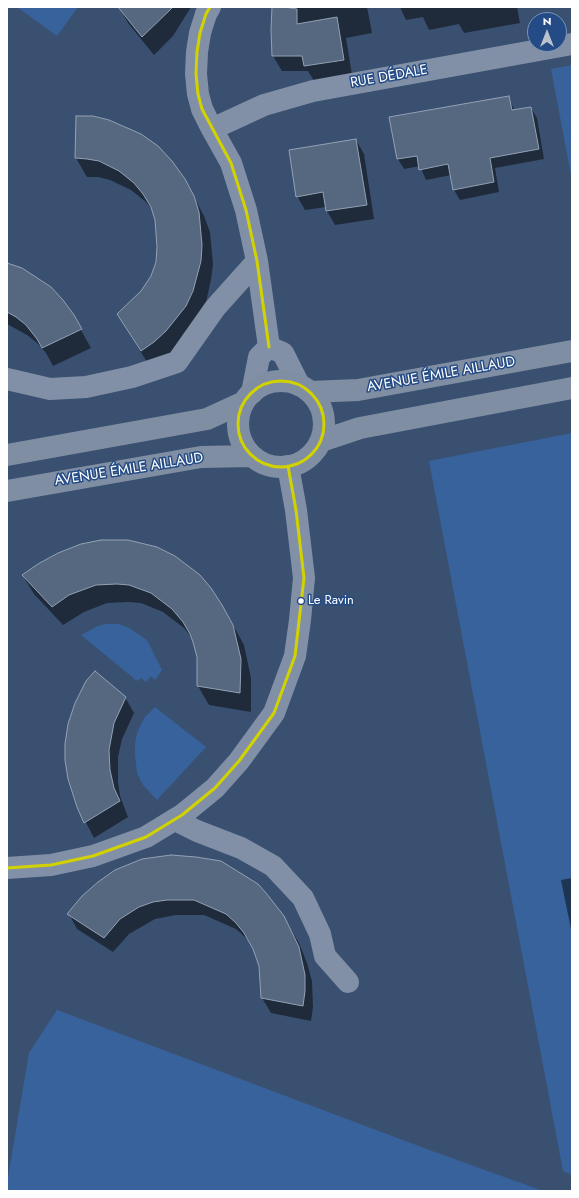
<!DOCTYPE html>
<meta charset="utf-8">
<style>
body{margin:0}
#map{position:relative;width:579px;height:1198px;overflow:hidden;background:#3a5070;font-family:Jost,sans-serif}
canvas{display:block}
.frame{position:absolute;inset:0;border:8px solid #fff;pointer-events:none}
.north{position:absolute;left:527px;top:12px;width:40px;height:40px;box-sizing:border-box;background:#244b86;border:1px solid #7c93b6;border-radius:50%;rotate:0deg;font-size:11px;font-weight:700;line-height:16px;text-align:center;color:#fff}
.north::after{content:'';display:block;margin:auto;width:14px;height:18px;background:#bac2cd;clip-path:polygon(50% 0,100% 100%,50% 72%,0 100%)}
</style>
<div id="map">
<canvas width="579" height="1198"></canvas>
<div class="frame"></div>
<div class="north">N</div>
</div>
<script>
const ctx = document.querySelector('canvas').getContext('2d');
ctx.lineJoin = 'round';
function paint(path, color) {
  ctx.fillStyle = color;
  ctx.fill(path, 'evenodd');
}
function poly(rows) {
  const path = new Path2D();
  for (const r of rows) {
    if (r.length === 3) {
      path.moveTo(r[0] + r[2], r[1]);
      path.arc(r[0], r[1], r[2], 0, 2 * Math.PI);
      continue;
    }
    path.moveTo(r[0], r[1]);
    for (let i = 2; i < r.length; i += 2) path.lineTo(r[i], r[i + 1]);
  }
  return path;
}
function stroke(path, color, width, dash) {
  ctx.strokeStyle = color;
  ctx.lineWidth = width;
  ctx.lineCap = dash ? 'butt' : 'round';
  ctx.setLineDash(dash || []);
  ctx.stroke(path);
}
function label(font, color, halo, rows, align = 'center') {
  ctx.font = font + ' Jost,sans-serif';
  ctx.lineWidth = 3;
  ctx.setLineDash([]);
  ctx.textBaseline = 'middle';
  ctx.strokeStyle = halo;
  ctx.fillStyle = color;
  for (const [text, x, y, turn = 0] of rows) {
    ctx.save();
    ctx.translate(x, y);
    ctx.rotate((+turn || 0) * Math.PI / 180);
    ctx.textAlign = isNaN(turn) ? turn : align;
    if (halo) ctx.strokeText(text, 0, 0);
    ctx.fillText(text, 0, 0);
    ctx.restore();
  }
}
const green = poly([
 [17,7,78,7,57,36],
 [572,65,572,180,551,69],
 [572,433,572,1175,563,1171,429,461],
 [105,624,119,624,129,628,147,640,162,670,155,680,151,676,146,682,141,678,137,681,81,635,98,626],
 [155,707,206,747,157,800,143,785,137,773,135,755,135,743,138,730,145,717],
 [57,1010,424,1148,543,1191,7,1191,7,1183,29,1053]
]);
const shadow = poly([
 [119,7,191,7,173,36,154,55,128,23],
 [274,7,367,7,372,33,346,38,352,75,314,81,308,71,282,71,273,56],
 [400,7,517,7,520,23,464,33,459,24,429,30,423,17,406,20],
 [508,97,515,111,531,108,537,118,544,159,495,168,499,192,460,200,454,190,451,175,426,180,420,166,404,169,398,159,390,117],
 [77,117,185,180,204,216,210,232,213,264,211,280,204,311,177,350,152,370,129,333,142,291,152,276,157,262,158,247,156,220,152,209,146,202,131,190,110,180,98,177,87,177,76,158],
 [356,140,364,154,374,219,335,225,327,211,326,207,305,210,297,196],
 [7,264,73,316,91,348,53,366,46,353,37,343,27,335,7,324],
 [58,554,233,625,244,645,251,678,251,712,209,705,198,686,198,657,193,639,184,628,163,612,141,603,128,602,107,603,84,612,63,625,34,594,23,576],
 [125,697,134,713,122,739,118,757,118,782,120,796,128,817,94,838,78,807],
 [572,878,572,934,561,880],
 [92,889,276,905,299,943,307,963,312,981,313,1007,311,1021,271,1013,262,998,261,970,254,949,246,938,236,929,204,915,176,915,155,919,129,934,113,952,77,929,69,914]
]);
const building = poly([
 [118,7,173,7,142,37,118,7],
 [272,7,284,7,297,9,297,24,337,17,344,60,304,66,302,56,272,56,271,30,272,7],
 [509,96,512,110,531,107,539,149,490,158,494,182,453,190,448,164,419,170,417,156,397,159,389,117,509,96],
 [76,116,93,116,109,120,141,134,158,146,172,161,185,179,194,196,199,212,202,245,201,261,193,291,186,306,166,331,154,342,141,351,117,314,141,291,151,276,156,262,157,247,155,220,151,207,143,194,134,183,119,171,99,161,87,159,75,158,76,116],
 [356,139,367,205,326,211,323,192,296,197,289,150,356,139],
 [7,263,22,268,51,287,63,300,74,315,82,329,42,348,37,339,26,325,16,317,7,312,7,263],
 [101,540,128,540,157,547,175,556,200,575,211,588,222,605,233,625,241,659,240,693,197,686,197,657,193,642,190,634,183,622,172,609,151,593,129,585,117,584,96,585,69,595,52,607,22,575,38,564,58,553,81,544,101,540],
 [95,671,126,697,114,723,109,750,110,770,114,788,120,801,84,823,77,807,68,779,65,760,65,744,68,724,75,703,86,681,95,671],
 [171,855,196,857,221,861,258,884,266,893,284,916,299,947,305,975,305,991,303,1006,261,998,259,966,253,949,244,933,236,923,226,914,194,900,167,900,153,902,139,907,120,919,104,938,67,914,82,896,98,882,115,870,142,859,171,855]
]);
const minor = poly([
 [210,7,206,14,200,33,197,52,196,74,198,94,202,109,212,129,231,163,246,210,257,261,269,347],
 [212,129,264,105,313,91,572,44],
 [269,347,283,353,299,385],
 [7,379,50,389,86,387,132,377,177,362,215,308,257,261],
 [252,393,259,357,269,347],
 [175,820,197,831,241,848,273,866,303,898,320,934,325,956,348,982],
 [7,868,51,865,93,856,146,837,182,815,215,788,239,761,274,713,295,656,300,620,304,578,296,510,288,466]
]);
const major = poly([
 [281,424,43],
 [310,392,358,390,572,351],
 [321,441,360,428,572,388],
 [7,455,207,419,244,402],
 [7,491,201,457,252,456]
]);
const bus1 = poly([
 [210,7,206,14,200,33,197,52,196,74,198,94,202,109,231,163,246,210,257,261,269,347],
 [281,424,43],
 [7,868,51,865,93,856,146,837,182,815,215,788,239,761,274,713,295,656,304,578,296,510,288,466]
]);
const markers = [
 [301,601,3.5,"#fff"]
];
const busNames = [
 ["Le Ravin",308,601]
];
const streetNames = [
 ["RUE DÉDALE",389,77,-10],
 ["AVENUE ÉMILE AILLAUD",441,375,-10],
 ["AVENUE ÉMILE AILLAUD",129,470,-9]
];
paint(green, '#38629c');
paint(shadow, '#0007');
paint(building, '#566780');
stroke(building, '#94a1b4', 1);
stroke(minor, '#8190a6', 22);
stroke(major, '#808ea3', 22);
stroke(bus1, '#d2d200', 3);
for (const [x, y, r, color] of markers) {
  const dot = new Path2D();
  dot.arc(x, y, r, 0, 2 * Math.PI);
  ctx.fillStyle = color;
  ctx.fill(dot);
  stroke(dot, '#244b86', 1.5);
}
label('13px', '#fff', '#244b86', busNames, 'left');
label('14px', '#fff', '#244b86', streetNames);
</script>
